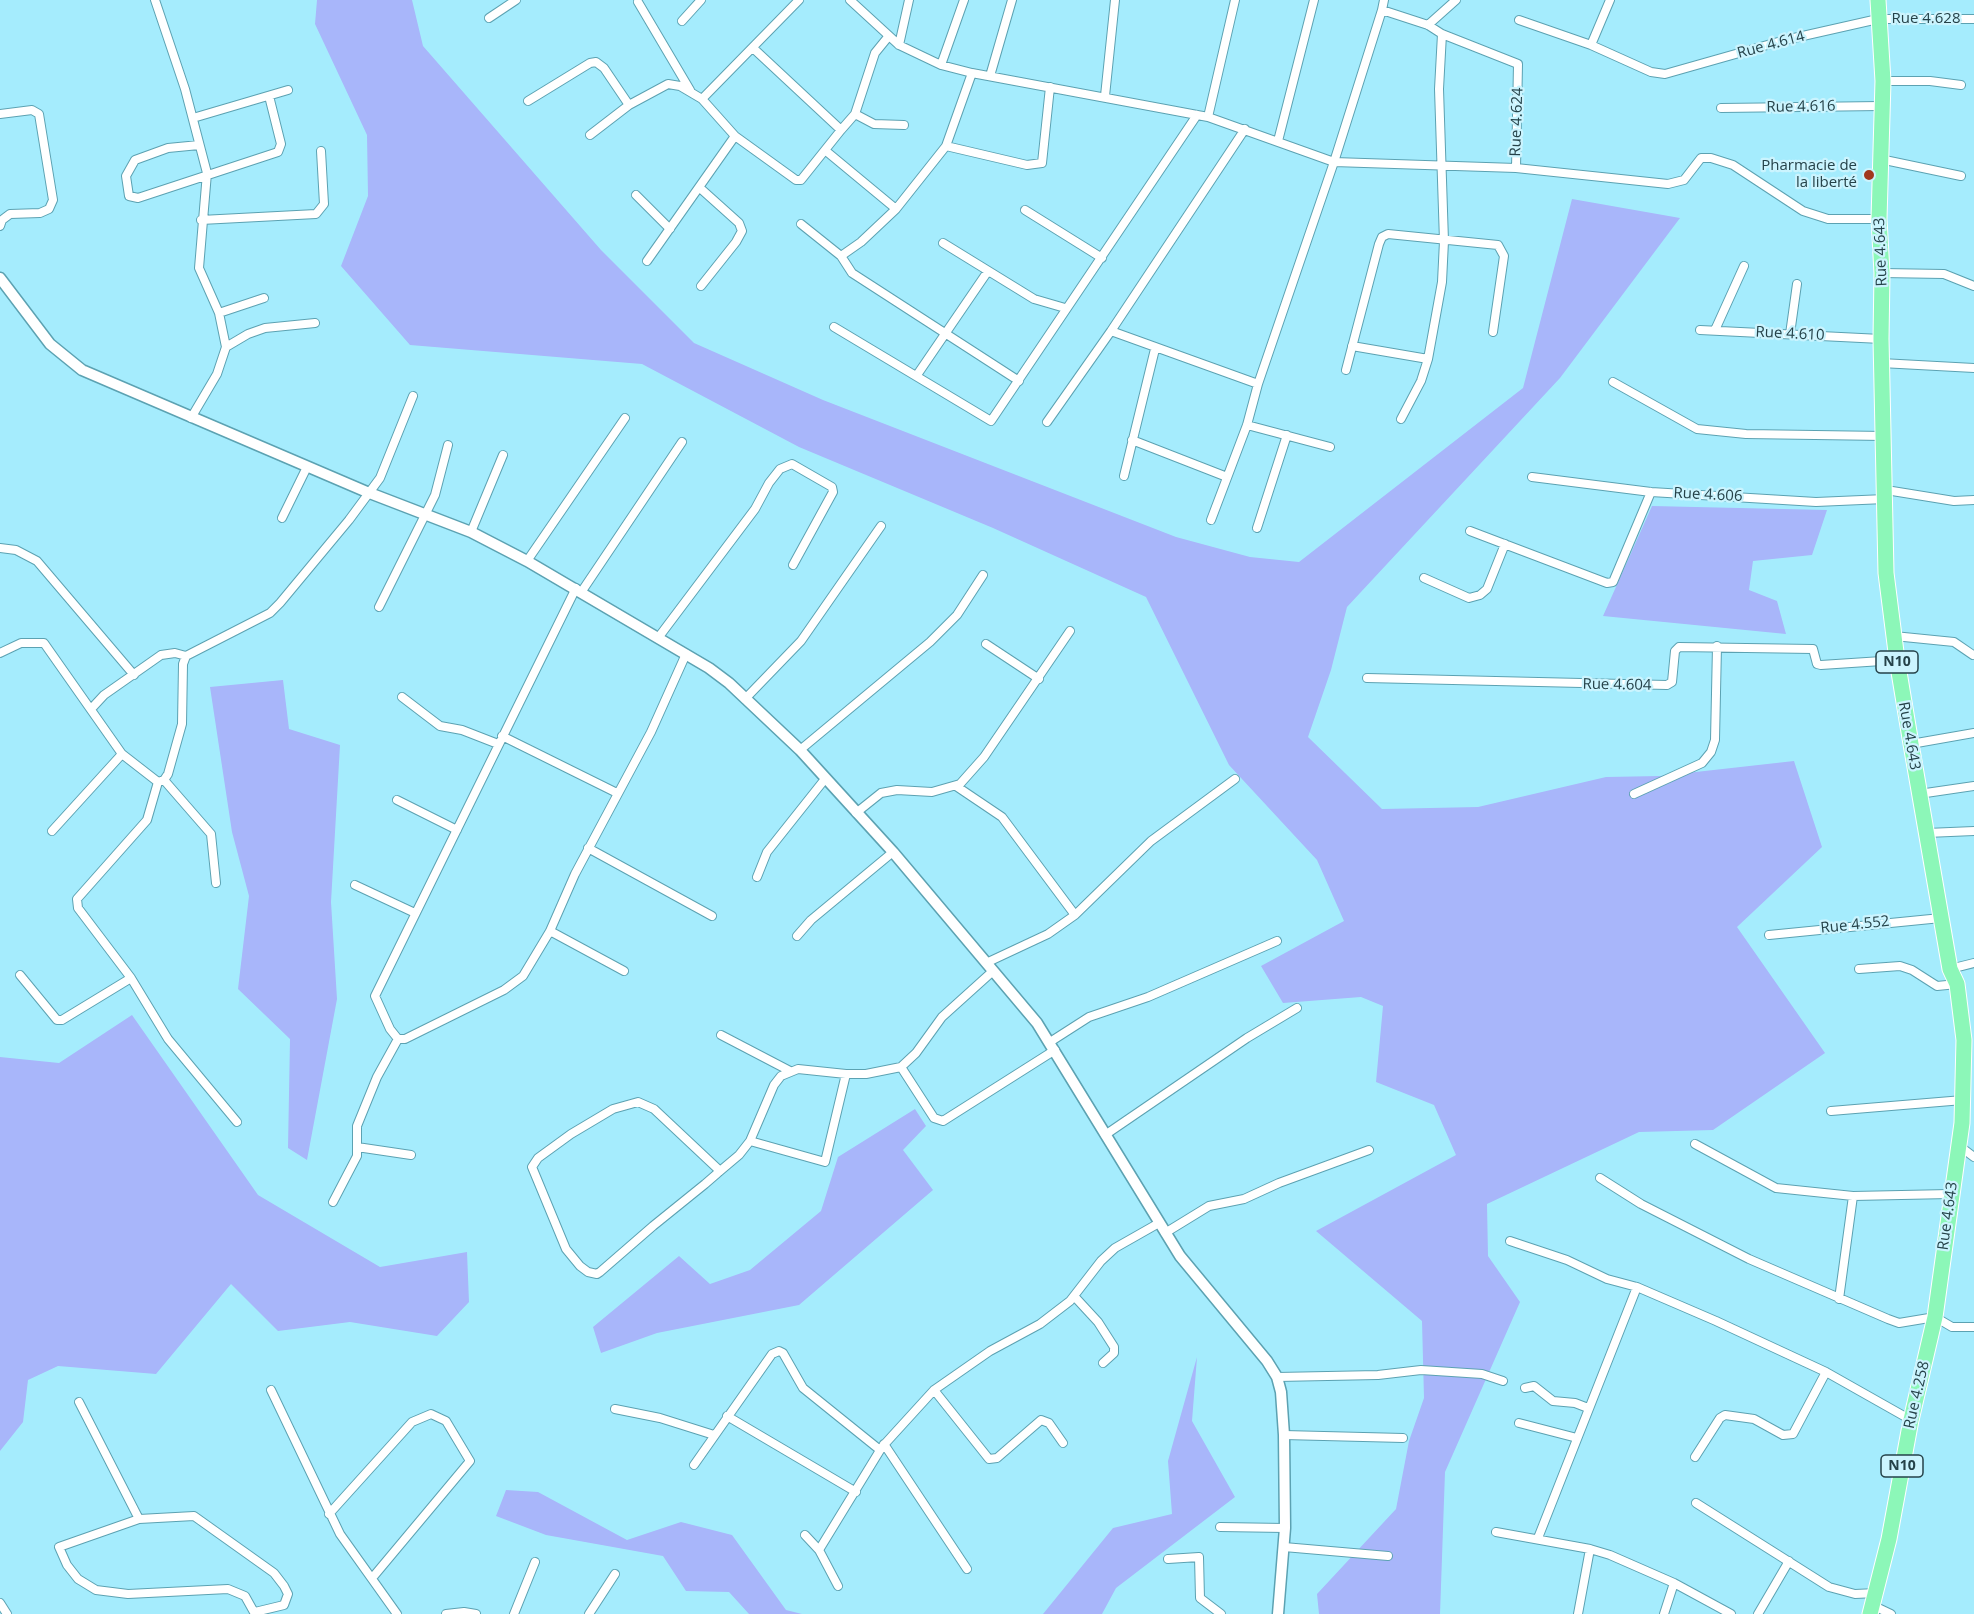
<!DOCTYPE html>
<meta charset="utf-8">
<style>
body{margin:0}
canvas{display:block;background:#a5ecfd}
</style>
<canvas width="1974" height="1614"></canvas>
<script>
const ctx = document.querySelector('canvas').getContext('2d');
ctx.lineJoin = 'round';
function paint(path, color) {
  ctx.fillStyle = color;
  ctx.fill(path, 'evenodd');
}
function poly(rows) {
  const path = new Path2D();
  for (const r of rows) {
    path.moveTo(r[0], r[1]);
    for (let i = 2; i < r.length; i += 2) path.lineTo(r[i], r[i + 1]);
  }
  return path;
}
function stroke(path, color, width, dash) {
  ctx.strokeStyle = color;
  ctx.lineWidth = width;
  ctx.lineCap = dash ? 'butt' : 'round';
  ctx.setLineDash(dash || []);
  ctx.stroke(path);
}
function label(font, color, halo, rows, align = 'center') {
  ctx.font = font + ' "Open Sans",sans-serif';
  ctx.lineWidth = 4.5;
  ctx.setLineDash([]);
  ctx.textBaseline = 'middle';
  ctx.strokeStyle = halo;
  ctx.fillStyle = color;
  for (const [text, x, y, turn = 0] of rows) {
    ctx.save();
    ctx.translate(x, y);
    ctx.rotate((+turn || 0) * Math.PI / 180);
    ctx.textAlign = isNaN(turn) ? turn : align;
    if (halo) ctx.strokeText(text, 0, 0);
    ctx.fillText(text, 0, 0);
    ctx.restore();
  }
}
const green = poly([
 [317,0,412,0,423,46,601,250,694,343,823,400,1176,537,1250,557,1299,562,1523,388,1572,199,1680,218,1560,378,1347,607,1331,670,1308,737,1382,809,1478,807,1606,777,1660,776,1794,761,1822,847,1737,927,1825,1053,1713,1130,1639,1132,1487,1204,1488,1256,1520,1302,1445,1472,1440,1614,1319,1614,1317,1594,1396,1509,1409,1441,1424,1398,1422,1321,1316,1231,1456,1155,1434,1105,1376,1082,1383,1006,1361,997,1283,1003,1261,966,1344,921,1317,860,1229,765,1146,597,993,528,799,447,642,364,410,345,341,266,368,196,367,135,315,24],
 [1652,506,1827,510,1812,555,1753,561,1749,590,1777,601,1786,634,1603,616],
 [283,680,289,729,340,745,331,902,337,999,307,1160,288,1148,290,1039,238,989,249,896,232,832,210,687],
 [132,1015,258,1195,380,1267,467,1252,469,1302,437,1336,350,1322,278,1331,231,1284,156,1374,58,1366,28,1380,23,1422,0,1451,0,1057,59,1063],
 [915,1109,926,1126,903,1150,933,1190,799,1305,657,1333,601,1353,593,1327,679,1256,710,1284,750,1270,821,1211,838,1157],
 [1197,1357,1192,1421,1235,1497,1116,1588,1102,1614,1043,1614,1113,1528,1172,1514,1168,1461],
 [506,1490,538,1492,627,1540,681,1522,732,1535,786,1610,802,1614,749,1614,729,1592,686,1591,663,1556,546,1535,496,1516]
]);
const minor = poly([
 [155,0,185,89,207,173,199,268,219,313,226,347,217,374,191,418],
 [850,0,899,45,941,65,972,73,1208,117,1334,162,1516,168],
 [638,2,690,90],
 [1382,10,1384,0],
 [489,18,516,0],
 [1519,20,1591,45,1651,72,1665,74,1785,40,1878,19,1974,19],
 [682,21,701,0],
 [1428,25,1456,0],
 [899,45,909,0],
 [1591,45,1610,0],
 [753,48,841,130,855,114,875,53,888,37],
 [941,65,964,0],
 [990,76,1012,0],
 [1883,81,1930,81,1961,85],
 [1105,96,1115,0],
 [702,99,799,0],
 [528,101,590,63,596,62,604,68,629,105],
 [1721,108,1881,106],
 [0,114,32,110,39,114,53,200,49,209,40,213,10,214,2,220,0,226],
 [855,114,874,124,904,125],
 [1208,117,1235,0],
 [193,118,288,90],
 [590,135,629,105,668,84,680,86,702,99,735,136,647,261],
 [735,136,796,180,801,180,841,130],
 [1278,141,1314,0],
 [199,145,168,148,135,160,126,176,129,196,138,198,278,152,281,144,269,96],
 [946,146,1027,165,1042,163,1050,87],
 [826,151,896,209],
 [1880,159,1961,176],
 [700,188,739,223,742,231,736,242,701,286],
 [636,195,670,229],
 [1025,210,1102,258],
 [201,220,316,214,324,204,321,151],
 [801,224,841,256,852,273,1019,381],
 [943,243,1034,299,1065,308],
 [841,256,861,242,896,209,946,146,972,73],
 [1882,273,1944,274,1974,286],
 [219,313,264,298],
 [834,327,991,421,1197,115],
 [1700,330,1881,339],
 [1715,330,1744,266],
 [1111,331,1258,384],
 [1790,334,1797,284],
 [1352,346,1428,359],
 [226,347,248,334,265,328,315,323],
 [1881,363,1974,368],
 [1346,370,1379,244,1382,237,1388,234,1498,245,1504,256,1493,332],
 [917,375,988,271],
 [1613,382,1697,429,1746,434,1884,436],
 [1401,419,1421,381,1428,359,1442,282,1444,241,1439,89,1442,34],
 [1047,422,1111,331,1245,129],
 [1247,425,1330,447],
 [1132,440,1227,477],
 [1124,476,1155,349],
 [1532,477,1651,492,1816,502,1885,499],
 [1886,490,1954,501,1974,500],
 [282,518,307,467],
 [1211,520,1247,425,1258,384,1334,162,1382,10,1428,25,1442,34,1518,64,1516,168,1668,184,1684,180,1701,158,1711,158,1733,165,1803,211,1828,219,1879,219],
 [1257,528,1287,435],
 [1470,531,1607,583,1613,582,1651,492],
 [471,532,503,455],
 [0,548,16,550,37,561,134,675],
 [527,561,625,418],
 [1424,578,1469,598,1480,595,1487,589,1505,544],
 [576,588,375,996,390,1029,398,1039,405,1039,504,990,523,976,550,931,575,874,651,732,686,654],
 [582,591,682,442],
 [379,607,435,495,448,445],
 [1894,636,1954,642,1973,655],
 [658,638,755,509,769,483,780,469,792,464,832,487,833,492,793,565],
 [986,644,1039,679],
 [0,653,21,643,44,643,122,754,158,782,164,780,168,774,182,724,183,664,186,656,270,613,280,603,349,520,380,478,413,396],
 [1367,678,1667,685,1672,682,1675,651,1679,647,1813,649,1817,664,1821,665,1897,660],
 [402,697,440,726,462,730,498,744],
 [745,699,801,641,881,526],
 [91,709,104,695,161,655,175,653,186,656],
 [502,736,617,793],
 [1911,744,1974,733],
 [800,750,930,642,957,615,983,575],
 [164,780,211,834,216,883],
 [158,782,147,820,77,899,78,908,131,978,168,1039,237,1122],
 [956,786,1002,817,1075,915],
 [1634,794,1702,763,1711,752,1715,740,1717,646],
 [1919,794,1974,786],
 [397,800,457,830],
 [856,813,881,793,897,790,932,792,960,784,984,757,1070,631],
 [52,831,122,754],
 [1927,833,1974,831],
 [588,848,712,916],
 [757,877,767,852,825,779],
 [355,885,415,913],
 [550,931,624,971],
 [1769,935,1941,918],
 [797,936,811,920,893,852],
 [986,963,1048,934,1075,915,1151,841,1235,779],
 [1859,969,1900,966,1912,970,1937,986,1957,984],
 [1950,969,1974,963],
 [20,975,57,1020,62,1020,131,978],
 [721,1035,790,1071],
 [1050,1042,1089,1017,1148,997,1277,941],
 [901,1067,934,1118,943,1121,1055,1050],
 [1831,1111,1963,1100],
 [1105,1135,1247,1038,1297,1008],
 [750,1141,825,1162,846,1074],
 [1695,1144,1776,1188,1853,1196],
 [1958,1145,1974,1157],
 [357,1147,411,1155],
 [720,1171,654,1109,638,1102,613,1109,571,1134,538,1158,532,1167,566,1249,580,1266,588,1272,597,1274,600,1272,653,1226,705,1184,720,1171,739,1155,750,1141,774,1085,781,1076,798,1069,846,1074,866,1074,901,1067,916,1053,942,1017,993,971],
 [1600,1178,1641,1204,1749,1259,1888,1319,1899,1323,1935,1317,1952,1327,1974,1327],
 [333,1202,357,1156,357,1126,377,1077,398,1039],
 [1165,1233,1209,1206,1244,1199,1279,1183,1369,1150],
 [1510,1241,1567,1260,1607,1279,1637,1287,1716,1321,1826,1372,1911,1420],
 [1074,1296,1098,1322,1114,1347,1114,1353,1103,1363],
 [1839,1299,1853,1196,1950,1194],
 [1277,1377,1378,1375,1421,1370,1482,1374,1503,1381],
 [1525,1388,1534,1386,1553,1401,1575,1403,1588,1408],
 [271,1390,340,1534,397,1614],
 [934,1390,989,1459,997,1458,1041,1420,1049,1423,1063,1443],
 [79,1402,139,1519],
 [615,1409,660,1418,714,1435],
 [727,1416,856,1492],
 [1519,1423,1577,1438],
 [1284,1435,1403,1438],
 [884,1444,967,1569],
 [1695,1457,1720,1418,1725,1415,1754,1419,1783,1435,1793,1434,1826,1372],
 [694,1465,772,1354,779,1351,783,1353,803,1388,880,1450],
 [1696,1503,1829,1587,1855,1594,1876,1593],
 [329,1514,412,1422,431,1414,446,1421,470,1461,373,1577],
 [1220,1527,1285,1528],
 [1496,1532,1590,1549,1610,1555,1674,1583,1731,1614],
 [805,1535,819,1550,838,1586],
 [1538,1538,1637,1287],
 [1284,1547,1388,1556],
 [819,1550,882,1447,934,1390,990,1351,1040,1324,1070,1301,1101,1261,1115,1248,1159,1223],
 [1168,1559,1199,1557,1200,1598,1221,1614],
 [0,1603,7,1614],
 [1872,1605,1891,1614],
 [255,1612,284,1605,288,1594,284,1586,274,1573,194,1516,139,1519,59,1547,67,1565,78,1579,96,1590,128,1594,228,1589,245,1596,255,1614],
 [446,1614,464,1612,476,1614],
 [514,1614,535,1562],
 [589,1614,615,1574],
 [1578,1614,1590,1549],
 [1664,1614,1674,1583],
 [1758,1614,1789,1561]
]);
const tertiary = poly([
 [0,278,50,344,82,370,367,492,471,532,527,561,709,668,729,683,800,750,893,852,1037,1023,1180,1256,1267,1361,1277,1377,1281,1392,1284,1435,1285,1528,1278,1614]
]);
const trunk = poly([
 [1870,1614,1889,1539,1911,1420,1935,1317,1962,1123,1964,1040,1957,984,1950,969,1911,744,1897,660,1886,573,1881,339,1882,273,1879,219,1883,81,1878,0]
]);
const markers = [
 [1869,175,6,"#a1391e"]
];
const shields = [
 [1897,662,42],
 [1902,1466,42]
];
const shieldNames = [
 ["N10",1897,662],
 ["N10",1902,1466]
];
const streetNames = [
 ["Rue 4.628",1926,19],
 ["Rue 4.614",1771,45,-15],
 ["Rue 4.616",1801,107,-1],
 ["Rue 4.624",1517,122,-88],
 ["Rue 4.643",1881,252,-92],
 ["Rue 4.610",1790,334,3],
 ["Rue 4.606",1708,495,3],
 ["Rue 4.604",1617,685,1],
 ["Rue 4.643",1909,736,80],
 ["Rue 4.552",1855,925,-6],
 ["Rue 4.643",1948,1216,-82],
 ["Rue 4.258",1917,1395,-77]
];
const poiNames = [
 ["Pharmacie de",1857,166],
 ["la liberté",1857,183]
];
paint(green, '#a8b6fa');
stroke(minor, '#5ca2b2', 10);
stroke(tertiary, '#5ca2b2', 13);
stroke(trunk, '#fff', 17);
stroke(minor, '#fff', 8);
stroke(tertiary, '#fff', 10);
stroke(trunk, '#8cf7b8', 15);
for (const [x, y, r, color] of markers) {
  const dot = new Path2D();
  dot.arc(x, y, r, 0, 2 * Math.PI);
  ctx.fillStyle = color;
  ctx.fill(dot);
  stroke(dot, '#cbf4fe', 2);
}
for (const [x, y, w] of shields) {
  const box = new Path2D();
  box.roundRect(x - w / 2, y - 11, w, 22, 4.5);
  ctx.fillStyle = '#cbf4fe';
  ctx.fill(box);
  stroke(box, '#254249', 1.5);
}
label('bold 14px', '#254249', null, shieldNames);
label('15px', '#254249', '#cbf4fe', streetNames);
label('15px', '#254249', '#cbf4fe', poiNames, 'right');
</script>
